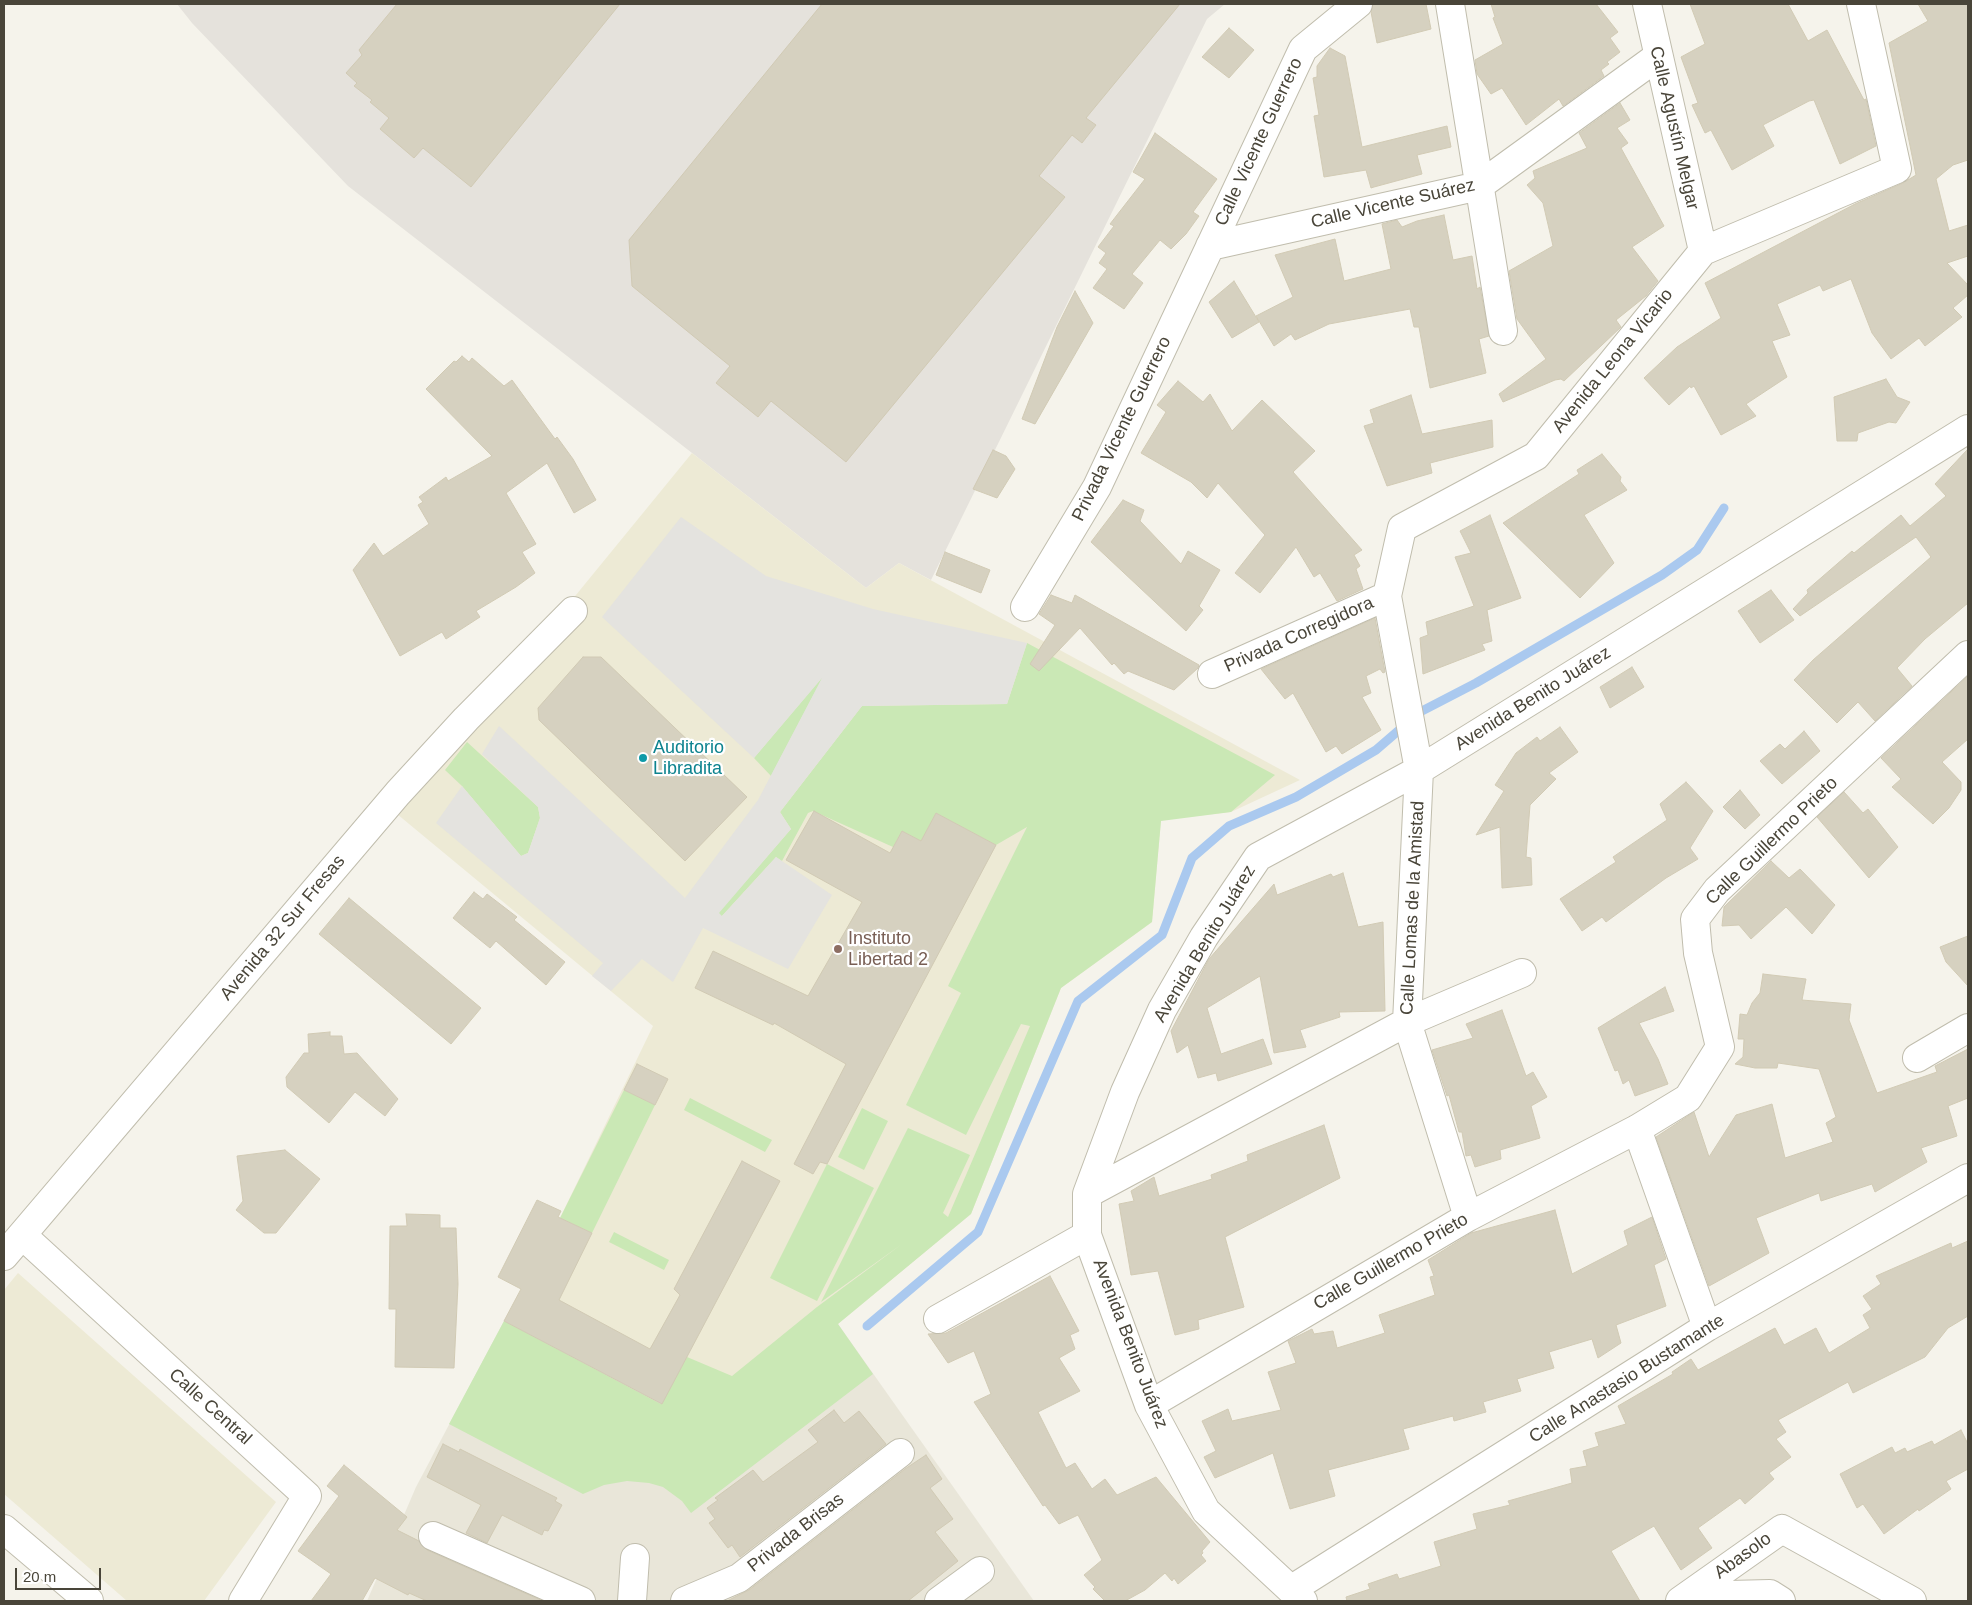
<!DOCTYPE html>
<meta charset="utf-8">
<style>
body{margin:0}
#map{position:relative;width:1972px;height:1605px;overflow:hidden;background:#f5f3eb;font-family:Helvetica,sans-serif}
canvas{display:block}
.frame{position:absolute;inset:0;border:5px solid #494539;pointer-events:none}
.scale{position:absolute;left:15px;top:1568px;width:86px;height:22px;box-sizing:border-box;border:2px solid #494539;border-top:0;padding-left:6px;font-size:15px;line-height:18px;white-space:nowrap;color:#494539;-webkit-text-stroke:4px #fff;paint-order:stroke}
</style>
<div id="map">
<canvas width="1972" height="1605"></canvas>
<div class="frame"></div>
<div class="scale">20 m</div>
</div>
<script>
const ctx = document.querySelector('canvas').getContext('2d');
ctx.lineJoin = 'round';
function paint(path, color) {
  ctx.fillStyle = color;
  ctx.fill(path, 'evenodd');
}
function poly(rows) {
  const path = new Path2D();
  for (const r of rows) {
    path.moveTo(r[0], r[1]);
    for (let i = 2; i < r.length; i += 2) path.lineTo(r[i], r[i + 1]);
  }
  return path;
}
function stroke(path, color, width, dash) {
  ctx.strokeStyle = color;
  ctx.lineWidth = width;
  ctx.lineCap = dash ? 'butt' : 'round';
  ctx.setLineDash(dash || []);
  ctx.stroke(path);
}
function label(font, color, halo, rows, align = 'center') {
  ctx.font = font + ' Helvetica,sans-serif';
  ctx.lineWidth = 4.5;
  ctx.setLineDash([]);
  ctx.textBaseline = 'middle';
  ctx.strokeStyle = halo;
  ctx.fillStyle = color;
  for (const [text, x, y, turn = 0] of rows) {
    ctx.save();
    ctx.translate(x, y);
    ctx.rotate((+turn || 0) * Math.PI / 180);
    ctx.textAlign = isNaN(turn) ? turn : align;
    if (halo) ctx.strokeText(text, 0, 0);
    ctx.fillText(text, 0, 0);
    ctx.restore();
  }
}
const residential = poly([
 [504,1321,838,1324,1034,1601,367,1601,416,1487]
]);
const industrial = poly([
 [177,4,1225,4,1207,19,931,580,899,563,866,588,348,186,192,23]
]);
const education = poly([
 [692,453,866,588,899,563,1300,780,1231,812,1161,820,1152,922,1061,988,971,1214,718,1423,662,1404,504,1321,560,1218,653,1026,397,814],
 [18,1273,276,1502,204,1601,127,1601,4,1494,4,1290]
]);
const green = poly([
 [1027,643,1275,775,1231,812,1161,821,1152,922,1061,988,971,1214,838,1324,873,1374,691,1513,682,1501,663,1487,649,1483,627,1481,604,1485,583,1494,449,1424,504,1321,661,1404,687,1357,732,1376,817,1307,902,1244,821,1302,908,1128,970,1155,943,1213,948,1217,1030,1026,1021,1024,966,1135,906,1105,961,993,948,986,1027,827,996,845,936,813,921,841,902,831,893,847,813,811,808,813,782,861,776,857,721,917,718,913,791,829,780,812,862,706,1007,704],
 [824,675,771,776,754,758],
 [467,742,538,807,540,818,528,853,521,856,462,786,445,770],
 [624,1090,655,1105,592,1233,560,1218],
 [690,1098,772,1140,765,1152,684,1110],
 [862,1108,888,1121,864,1170,838,1157],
 [827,1164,874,1188,817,1301,770,1278],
 [614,1232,669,1260,664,1270,609,1242]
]);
const parking = poly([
 [681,517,766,576,873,609,1027,643,1007,704,862,706,780,812,791,829,719,913,722,916,776,857,832,895,788,969,703,928,673,982,642,959,611,991,592,976,603,963,436,823,462,786,521,856,528,853,540,818,538,807,482,754,499,726,685,898,758,800,822,678,754,758,602,617]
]);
const stream = poly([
 [867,1326,978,1232,1078,1001,1162,935,1192,858,1229,826,1296,797,1376,750,1420,712,1476,683,1662,575,1697,550,1724,508]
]);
const building = poly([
 [397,4,620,4,471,187,423,148,414,158,380,129,389,118,370,102,372,100,354,86,357,83,346,73,362,55,359,50,397,4],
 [822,4,1180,4,1086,118,1096,125,1082,143,1072,135,1039,176,1065,197,846,462,771,401,758,417,716,383,730,366,632,286,629,240,822,4],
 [1373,4,1426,4,1431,29,1377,43,1371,12,1373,4],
 [1491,4,1596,4,1618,32,1610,38,1620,52,1607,62,1609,64,1601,70,1604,76,1563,106,1559,99,1526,125,1502,88,1491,94,1477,74,1475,60,1503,44,1493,18,1495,17,1491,4],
 [1690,4,1788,4,1808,41,1827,30,1864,100,1866,99,1876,146,1840,164,1814,100,1809,101,1763,125,1774,146,1732,170,1711,130,1705,133,1692,105,1698,103,1681,57,1705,44,1690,4],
 [1918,4,1968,4,1968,160,1953,165,1936,179,1949,231,1968,225,1968,256,1947,263,1968,285,1968,295,1953,308,1962,317,1925,346,1919,338,1891,359,1872,333,1851,279,1823,291,1820,285,1777,304,1790,335,1772,341,1787,377,1746,404,1756,416,1721,435,1694,386,1691,388,1690,386,1669,405,1644,378,1677,347,1721,318,1705,283,1855,204,1903,183,1916,175,1889,43,1928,21,1918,4],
 [1229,28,1254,50,1229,78,1202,57,1229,28],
 [1330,48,1345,56,1362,147,1447,126,1451,147,1417,155,1422,174,1374,187,1371,188,1366,170,1324,177,1314,116,1319,115,1313,78,1317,77,1317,66,1330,48],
 [1620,103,1630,120,1617,128,1628,143,1621,148,1664,226,1632,247,1658,281,1646,296,1616,320,1621,327,1564,381,1561,379,1555,380,1503,402,1499,394,1546,359,1517,319,1509,271,1553,246,1543,203,1527,185,1535,178,1533,171,1587,148,1579,133,1620,103],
 [1155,133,1217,179,1193,212,1199,216,1186,234,1171,249,1160,240,1132,274,1143,283,1124,309,1093,288,1107,269,1099,263,1106,253,1098,247,1114,226,1110,224,1145,179,1133,172,1155,133],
 [1444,215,1453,260,1472,256,1477,289,1480,287,1489,336,1479,339,1486,373,1430,388,1419,327,1414,327,1410,309,1329,324,1295,340,1291,334,1274,346,1256,316,1293,297,1275,255,1335,239,1344,281,1391,269,1382,224,1397,220,1402,227,1417,221,1444,215],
 [1234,281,1259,322,1232,338,1209,302,1234,281],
 [1075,291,1093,323,1035,424,1022,419,1057,327,1075,291],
 [462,356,469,362,472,358,504,386,512,380,555,439,557,437,573,459,596,500,574,513,547,463,506,493,536,544,522,552,535,573,516,587,476,611,480,617,446,639,442,632,400,656,353,570,374,543,383,556,429,524,418,505,423,502,419,497,446,477,448,481,492,456,426,389,454,361,456,362,462,356],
 [1886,379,1897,397,1910,402,1896,423,1889,422,1858,433,1857,441,1837,441,1834,397,1886,379],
 [1178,381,1203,402,1210,394,1232,431,1262,400,1315,451,1293,472,1362,550,1354,555,1360,566,1356,569,1363,589,1337,601,1320,573,1314,577,1296,547,1260,593,1235,573,1265,535,1218,483,1207,498,1191,482,1141,453,1166,412,1157,405,1178,381],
 [1411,395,1422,434,1492,420,1493,447,1430,463,1432,473,1387,486,1364,426,1374,423,1370,410,1411,395],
 [1968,449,1968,603,1925,639,1897,668,1912,686,1875,721,1858,702,1837,723,1794,680,1813,660,1931,557,1916,537,1800,616,1793,609,1808,593,1807,590,1852,551,1854,553,1901,515,1910,526,1946,496,1935,484,1968,449],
 [993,450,1006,456,1015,469,997,498,973,489,993,450],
 [1602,454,1621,477,1620,481,1627,490,1584,515,1614,563,1580,598,1503,523,1579,474,1577,470,1602,454],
 [1123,500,1144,510,1140,521,1181,564,1188,551,1220,570,1199,606,1203,610,1186,631,1091,542,1123,500],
 [1490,515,1521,598,1487,610,1492,641,1482,644,1485,650,1423,674,1420,638,1428,635,1426,622,1474,606,1455,557,1471,553,1460,531,1490,515],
 [945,552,990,570,981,593,936,575,945,552],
 [1771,590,1794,620,1760,643,1738,611,1771,590],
 [1051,595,1072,603,1075,595,1199,665,1198,668,1174,690,1128,671,1124,674,1114,663,1112,665,1080,628,1039,671,1030,664,1055,625,1039,614,1051,595],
 [1375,618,1385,672,1383,673,1380,669,1366,676,1371,693,1362,697,1381,730,1342,754,1336,746,1326,752,1293,693,1285,699,1261,669,1375,618],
 [583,657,601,657,747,797,685,861,539,720,538,708,583,657],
 [1632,667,1644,687,1610,708,1600,687,1632,667],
 [1968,676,1968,739,1942,762,1961,782,1961,790,1949,808,1933,824,1892,787,1901,779,1881,758,1968,676],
 [1560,727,1578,752,1549,773,1556,779,1530,805,1526,857,1531,858,1532,885,1502,888,1500,827,1476,835,1504,791,1495,785,1516,753,1537,737,1540,741,1560,727],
 [1804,731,1820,751,1782,784,1760,761,1780,744,1785,749,1804,731],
 [1686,782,1713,811,1690,848,1698,859,1666,878,1606,922,1602,917,1582,931,1560,899,1616,862,1613,857,1667,820,1660,804,1686,782],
 [1740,790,1760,815,1745,829,1723,807,1740,790],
 [1844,792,1863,813,1868,809,1898,847,1869,878,1817,817,1844,792],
 [814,811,890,853,902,831,921,841,936,813,996,845,827,1164,820,1162,813,1174,794,1164,846,1064,774,1023,773,1025,695,988,713,951,808,996,862,902,786,860,814,811],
 [1771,861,1789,878,1800,869,1835,905,1812,934,1786,907,1751,939,1739,925,1722,926,1724,907,1771,861],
 [1343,873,1358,927,1383,922,1385,1011,1339,1012,1340,1017,1300,1030,1306,1047,1274,1053,1260,976,1207,1008,1221,1054,1263,1039,1272,1064,1218,1081,1216,1073,1198,1078,1188,1045,1177,1053,1171,1031,1209,959,1274,884,1277,895,1331,874,1333,877,1343,873],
 [474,892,483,899,487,894,517,917,514,920,565,962,546,985,496,941,490,948,453,918,474,892],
 [349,898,481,1008,451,1044,319,934,349,898],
 [1968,936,1968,986,1946,962,1940,947,1968,936],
 [1763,974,1806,979,1802,1000,1851,1004,1849,1020,1877,1093,1937,1072,1935,1066,1968,1049,1968,1098,1948,1106,1957,1136,1921,1148,1927,1162,1875,1192,1872,1184,1821,1201,1819,1193,1756,1218,1769,1253,1709,1286,1656,1137,1694,1112,1709,1157,1736,1115,1772,1104,1785,1158,1833,1142,1826,1123,1836,1117,1819,1069,1778,1063,1777,1068,1755,1068,1735,1064,1743,1057,1744,1039,1738,1039,1740,1014,1747,1015,1752,1003,1760,993,1763,974],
 [1665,987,1674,1011,1639,1023,1658,1059,1668,1084,1635,1096,1629,1080,1623,1084,1618,1070,1615,1071,1598,1028,1665,987],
 [1502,1010,1526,1076,1533,1072,1547,1097,1531,1106,1540,1138,1500,1150,1501,1159,1475,1167,1471,1155,1466,1156,1462,1132,1459,1132,1449,1095,1447,1096,1432,1050,1473,1038,1466,1024,1502,1010],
 [330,1032,330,1036,342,1036,344,1054,357,1053,398,1099,385,1116,355,1092,329,1123,287,1087,286,1077,304,1053,309,1053,308,1034,330,1032],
 [637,1064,668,1079,655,1105,624,1090,637,1064],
 [1324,1125,1340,1178,1225,1237,1244,1307,1198,1320,1199,1329,1175,1335,1158,1271,1131,1275,1119,1204,1134,1201,1131,1191,1154,1177,1159,1196,1212,1179,1211,1175,1248,1161,1247,1155,1324,1125],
 [285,1150,320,1179,276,1233,264,1233,236,1210,243,1201,237,1156,285,1150],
 [742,1161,780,1181,662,1404,504,1321,521,1289,498,1277,537,1200,561,1211,558,1217,592,1233,559,1300,650,1349,680,1295,674,1289,742,1161],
 [1555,1210,1572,1274,1628,1245,1624,1231,1652,1217,1666,1259,1654,1265,1666,1306,1616,1325,1621,1343,1598,1358,1592,1339,1549,1352,1554,1368,1517,1379,1521,1391,1483,1402,1486,1412,1454,1421,1453,1416,1403,1429,1409,1449,1328,1470,1335,1496,1290,1509,1273,1453,1215,1478,1204,1457,1216,1451,1202,1421,1228,1409,1232,1421,1281,1410,1268,1372,1296,1363,1288,1341,1312,1329,1314,1334,1333,1331,1337,1348,1385,1333,1379,1315,1435,1295,1430,1277,1434,1276,1428,1260,1471,1233,1555,1210],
 [406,1214,440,1215,440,1228,456,1228,458,1284,454,1368,395,1367,396,1309,389,1309,390,1226,407,1226,406,1214],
 [1968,1241,1968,1316,1948,1328,1925,1357,1853,1393,1848,1382,1778,1420,1786,1432,1776,1439,1791,1457,1769,1473,1774,1479,1745,1504,1740,1498,1698,1528,1712,1548,1681,1570,1654,1526,1611,1551,1640,1601,1347,1601,1346,1597,1370,1589,1368,1584,1397,1574,1399,1579,1441,1566,1434,1542,1477,1529,1473,1514,1510,1505,1508,1501,1572,1483,1570,1469,1587,1466,1583,1451,1599,1446,1595,1433,1626,1424,1618,1406,1673,1374,1672,1372,1691,1359,1698,1370,1775,1328,1784,1345,1816,1328,1829,1353,1870,1328,1863,1315,1872,1309,1863,1296,1881,1284,1876,1276,1951,1243,1952,1248,1968,1241],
 [1050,1276,1079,1331,1070,1335,1075,1349,1059,1358,1080,1391,1038,1412,1066,1468,1075,1463,1092,1489,1105,1479,1117,1495,1156,1477,1210,1542,1202,1551,1203,1553,1201,1555,1206,1561,1178,1584,1174,1578,1172,1581,1165,1573,1145,1590,1125,1601,1105,1601,1093,1589,1095,1587,1084,1575,1102,1560,1078,1515,1059,1524,1045,1505,1043,1506,974,1402,991,1394,974,1351,948,1363,928,1334,946,1333,1050,1276],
 [834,1410,844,1423,859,1411,886,1444,740,1557,732,1545,728,1548,709,1523,715,1519,707,1508,718,1500,715,1498,753,1470,763,1482,818,1442,808,1430,834,1410],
 [1961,1430,1968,1444,1968,1469,1946,1481,1951,1489,1919,1511,1918,1509,1884,1534,1863,1504,1857,1508,1840,1474,1892,1447,1895,1453,1905,1448,1907,1452,1932,1441,1934,1445,1961,1430],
 [443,1444,459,1452,460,1449,557,1498,555,1501,562,1505,548,1531,544,1530,542,1535,502,1515,487,1543,466,1533,481,1505,427,1477,443,1444],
 [926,1455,942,1479,930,1488,953,1519,935,1532,958,1561,908,1601,727,1601,749,1590,905,1469,926,1455],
 [344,1465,407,1517,397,1530,419,1541,427,1550,543,1601,427,1601,409,1593,408,1595,375,1578,362,1601,311,1601,331,1574,298,1551,339,1496,327,1486,344,1465]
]);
const street = poly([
 [1450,4,1503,331],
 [1647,4,1703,251],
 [1210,246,1479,186,1657,57],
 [1025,607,1097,487,1303,49,1358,4],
 [1212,674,1387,596],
 [1917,1058,1968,1028],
 [1637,1129,1707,1327],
 [1087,1194,1407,1022,1522,973],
 [1468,1217,1407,1022,1419,770,1387,596,1402,528,1536,456,1703,251,1897,169,1861,4],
 [22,1235,307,1496,243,1601],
 [4,1256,398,793,466,719,573,611],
 [938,1319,1087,1235],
 [1149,1405,1468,1217,1637,1129,1688,1098,1720,1047,1698,953,1695,919,1717,890,1968,655],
 [4,1529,89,1601],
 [433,1536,581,1601],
 [1292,1589,1707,1327,1968,1178],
 [1688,1596,1770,1594,1781,1601],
 [632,1601,635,1558],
 [685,1601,739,1578,900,1453],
 [939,1601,980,1571],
 [1303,1601,1206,1511,1149,1405,1087,1235,1087,1194,1125,1092,1162,1010,1204,937,1258,857,1419,770,1968,429],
 [1680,1601,1782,1529,1912,1601]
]);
const markers = [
 [643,758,5,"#0f9aa8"],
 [838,949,5,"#8d6e63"]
];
const streetNames = [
 ["Calle Agustín Melgar",1674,128,77],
 ["Calle Vicente Guerrero",1259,142,-65],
 ["Calle Vicente Suárez",1393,204,-13],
 ["Avenida Leona Vicario",1613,361,-51],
 ["Privada Vicente Guerrero",1122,429,-64],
 ["Privada Corregidora",1299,635,-24],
 ["Avenida Benito Juárez",1533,699,-32],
 ["Calle Guillermo Prieto",1772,841,-44],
 ["Calle Lomas de la Amistad",1413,908,-87],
 ["Avenida 32 Sur Fresas",283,928,-50],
 ["Avenida Benito Juárez",1205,944,-59],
 ["Calle Guillermo Prieto",1391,1262,-30],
 ["Avenida Benito Juárez",1130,1344,69],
 ["Calle Anastasio Bustamante",1627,1379,-32],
 ["Calle Central",210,1407,42],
 ["Privada Brisas",796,1533,-38],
 ["Abasolo",1743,1556,-36]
];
const cultureNames = [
 ["Auditorio",653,748],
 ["Libradita",653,769]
];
const educationNames = [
 ["Instituto",848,939],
 ["Libertad 2",848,960]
];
paint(residential, '#e9e6d9');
paint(industrial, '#e5e2dc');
paint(education, '#edead5');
paint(green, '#cae8b5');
paint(parking, '#e4e3df');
stroke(stream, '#aac9ef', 9);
paint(building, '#d6d1c0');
stroke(building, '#d1cab4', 1);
stroke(street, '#c0bdad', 30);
stroke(street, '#fff', 28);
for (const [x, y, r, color] of markers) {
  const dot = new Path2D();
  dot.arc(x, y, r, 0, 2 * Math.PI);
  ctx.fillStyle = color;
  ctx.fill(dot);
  stroke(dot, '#fff', 2);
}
label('18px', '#494539', '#fff', streetNames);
label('18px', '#0d838f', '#fff', cultureNames, 'left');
label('18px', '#785e54', '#fff', educationNames, 'left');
</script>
